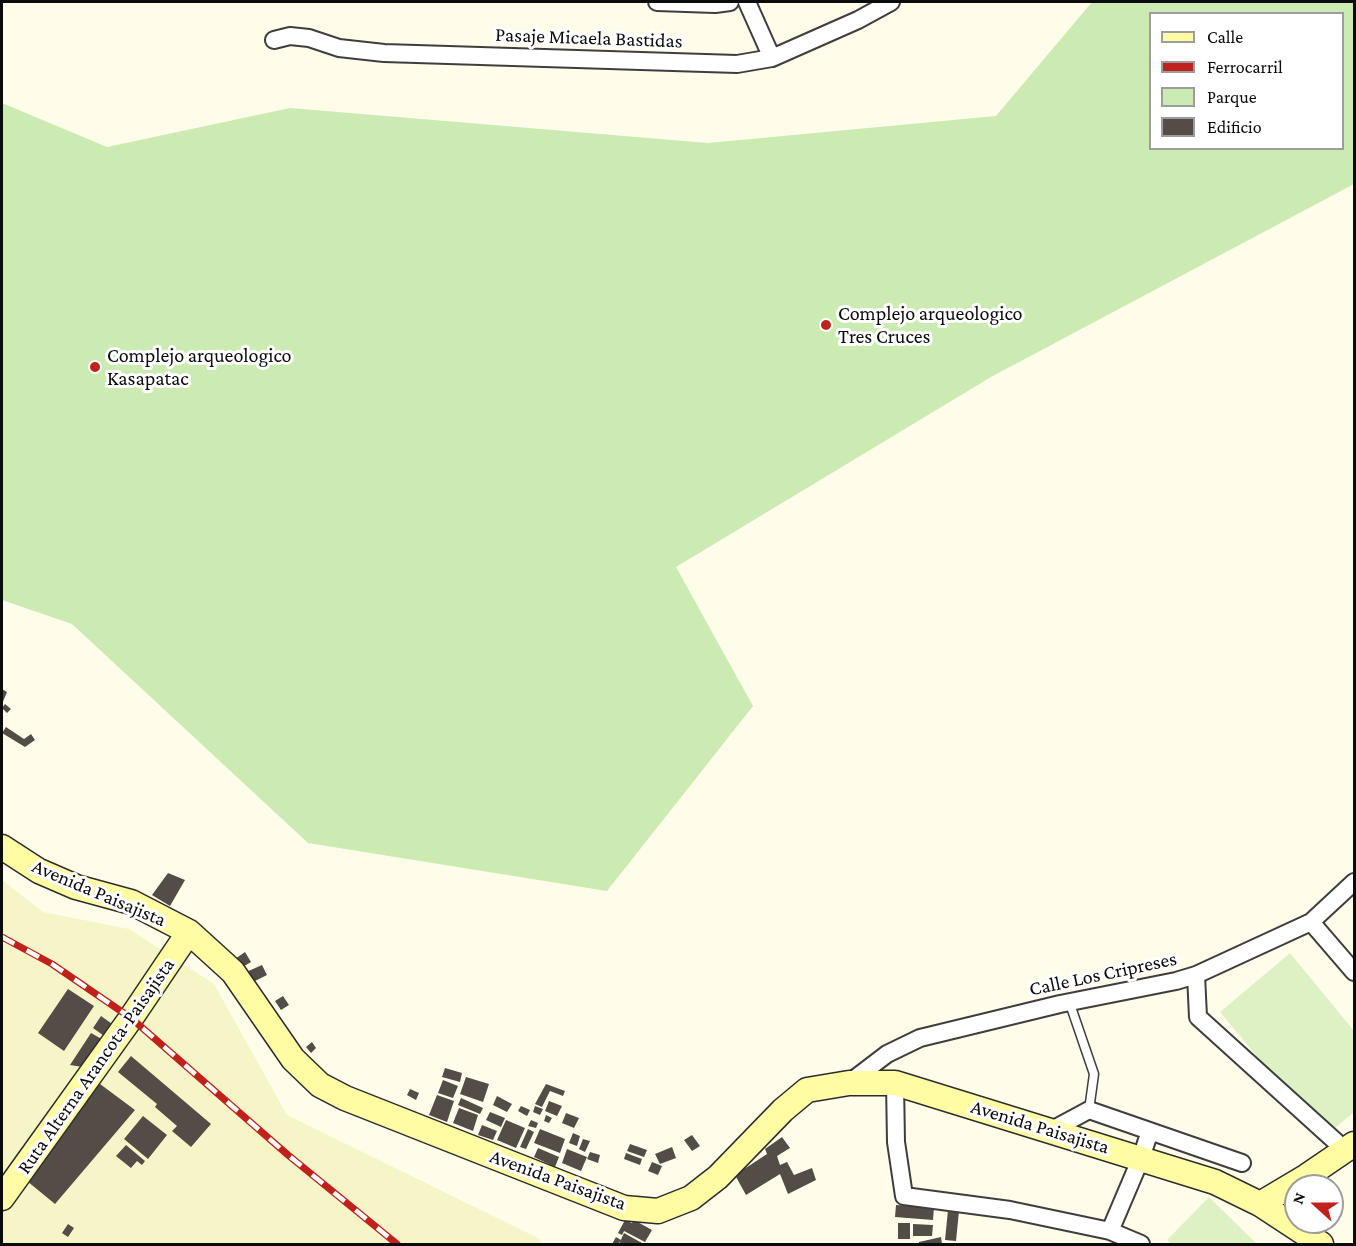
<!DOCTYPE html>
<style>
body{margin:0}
#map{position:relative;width:1356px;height:1246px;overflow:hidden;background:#fffce9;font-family:"Crimson Pro",serif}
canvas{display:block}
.frame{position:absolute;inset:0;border:3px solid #0b0b0b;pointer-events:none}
.legend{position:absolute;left:1149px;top:12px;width:195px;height:138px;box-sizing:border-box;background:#fff;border:2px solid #9d9d9d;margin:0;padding:8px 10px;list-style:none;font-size:18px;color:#0b0b0b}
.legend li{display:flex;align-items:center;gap:12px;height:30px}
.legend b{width:30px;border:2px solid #9d9d9d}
.north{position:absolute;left:1284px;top:1174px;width:60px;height:60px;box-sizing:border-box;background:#fff;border:2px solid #9d9d9d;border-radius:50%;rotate:291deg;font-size:16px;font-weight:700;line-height:24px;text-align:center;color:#0b0b0b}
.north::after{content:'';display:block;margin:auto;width:21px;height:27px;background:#c1211d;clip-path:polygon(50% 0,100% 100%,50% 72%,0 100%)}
</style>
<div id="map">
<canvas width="1356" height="1246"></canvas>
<div class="frame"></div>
<ul class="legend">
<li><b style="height:8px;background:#fffca4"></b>Calle</li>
<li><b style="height:8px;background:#c1211d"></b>Ferrocarril</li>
<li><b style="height:16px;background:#cbebb2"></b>Parque</li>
<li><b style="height:16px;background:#544d47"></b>Edificio</li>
</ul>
<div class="north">N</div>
</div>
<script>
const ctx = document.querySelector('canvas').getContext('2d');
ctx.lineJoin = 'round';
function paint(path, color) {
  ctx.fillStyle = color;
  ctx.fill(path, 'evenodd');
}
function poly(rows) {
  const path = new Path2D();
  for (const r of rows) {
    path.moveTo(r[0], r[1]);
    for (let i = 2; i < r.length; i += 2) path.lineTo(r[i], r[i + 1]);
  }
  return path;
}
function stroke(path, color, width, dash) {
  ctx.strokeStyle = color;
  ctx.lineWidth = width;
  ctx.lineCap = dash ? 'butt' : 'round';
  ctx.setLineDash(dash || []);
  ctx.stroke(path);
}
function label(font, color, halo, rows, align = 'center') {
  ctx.font = font + ' "Crimson Pro",serif';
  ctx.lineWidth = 6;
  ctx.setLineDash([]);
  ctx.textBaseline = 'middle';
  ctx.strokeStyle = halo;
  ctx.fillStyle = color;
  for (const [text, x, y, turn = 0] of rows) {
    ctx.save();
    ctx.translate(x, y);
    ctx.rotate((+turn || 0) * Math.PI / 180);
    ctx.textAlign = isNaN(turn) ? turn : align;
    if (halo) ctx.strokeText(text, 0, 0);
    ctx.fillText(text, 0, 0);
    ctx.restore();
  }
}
const farmland = poly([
 [2,880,43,912,129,929,214,984,287,1115,540,1239,541,1244,2,1244]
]);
const green = poly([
 [1092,2,1354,2,1354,184,991,377,676,567,753,706,607,891,308,843,72,624,2,600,2,103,107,147,290,108,708,143,996,116],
 [1150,14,1342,14,1342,148,1150,148]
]);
const pitch = poly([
 [1290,953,1354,1031,1354,1112,1324,1137,1220,1012],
 [1209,1197,1257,1244,1171,1244,1167,1240]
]);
const building = poly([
 [2,689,7,692,2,704],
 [5,704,11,709,7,713,2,708],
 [6,727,24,739,31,734,35,740,25,747,2,733],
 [168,873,185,880,170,906,152,895],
 [245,952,251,962,241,968,235,959],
 [262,965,267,975,249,984,244,973],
 [68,989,94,1006,64,1051,38,1033],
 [283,996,289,1005,281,1010,275,1001],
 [101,1016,115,1026,107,1038,93,1028],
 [91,1033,105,1041,89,1068,70,1065],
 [312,1042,316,1048,311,1053,306,1047],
 [131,1056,211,1124,191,1147,172,1131,177,1126,155,1107,157,1104,118,1072],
 [445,1068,462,1073,460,1082,442,1077],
 [466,1077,489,1084,483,1102,460,1094],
 [443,1080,458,1086,453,1098,438,1093],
 [96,1081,135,1110,55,1204,27,1181],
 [546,1084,565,1091,563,1096,550,1091,542,1107,535,1104],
 [410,1089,419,1093,416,1100,407,1095],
 [437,1095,454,1101,447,1122,429,1115],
 [497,1096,512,1104,507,1112,493,1105],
 [461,1098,483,1108,480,1114,458,1105],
 [549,1101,562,1106,557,1116,545,1111],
 [521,1106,530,1110,527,1116,518,1111],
 [535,1106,543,1109,540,1115,533,1112],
 [459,1108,478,1115,473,1131,453,1123],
 [490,1112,505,1118,501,1127,486,1120],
 [566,1113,579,1118,574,1128,562,1123],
 [546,1115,552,1118,549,1123,544,1121],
 [143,1116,167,1135,148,1159,124,1139],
 [506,1120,525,1128,516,1148,497,1140],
 [531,1120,538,1123,536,1128,528,1126],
 [482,1125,497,1131,493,1140,478,1135],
 [528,1129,534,1132,526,1149,520,1147],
 [540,1129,565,1139,560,1153,534,1143],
 [573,1133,580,1136,577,1146,569,1143],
 [692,1135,700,1146,692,1151,684,1140],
 [782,1137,790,1148,777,1156,780,1165,787,1162,794,1175,812,1168,816,1180,788,1194,780,1174,746,1195,735,1175,767,1154,765,1149],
 [583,1139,590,1141,585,1152,579,1149],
 [630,1144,647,1150,644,1157,627,1151],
 [126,1145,145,1161,142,1165,137,1161,131,1168,116,1156],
 [672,1147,676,1158,660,1164,655,1154],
 [538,1148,559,1157,555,1167,534,1157],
 [567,1149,587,1157,581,1171,562,1163],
 [590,1152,600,1155,598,1163,587,1159],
 [626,1153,642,1159,640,1165,624,1159],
 [652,1162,662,1166,658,1175,648,1171],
 [896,1205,934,1207,933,1220,895,1217],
 [948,1210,959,1211,956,1241,945,1240],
 [625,1220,632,1223,634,1220,652,1230,645,1242,624,1231,622,1235,618,1233],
 [898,1223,910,1223,910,1239,898,1239],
 [68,1224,74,1228,68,1237,62,1233],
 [913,1224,933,1225,932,1236,913,1236],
 [624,1233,642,1243,641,1244,619,1244],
 [616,1237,621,1240,618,1244,612,1244],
 [941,1237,942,1244,919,1244,919,1242]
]);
const lane = poly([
 [1070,1004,1094,1074,1089,1110]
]);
const street = poly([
 [657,2,715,4,730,2],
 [747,2,772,58],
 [274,40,290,36,309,38,339,48,384,53,737,64,772,58,858,20,891,2],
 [1311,922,1354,972],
 [1196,975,1198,1017,1345,1150],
 [849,1083,887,1054,920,1038,1060,1004,1176,981,1196,975,1311,922,1354,882],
 [895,1083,896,1142,904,1196,1010,1210,1110,1231,1141,1244],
 [1050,1131,1089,1110,1242,1163],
 [1110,1231,1141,1158,1150,1131]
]);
const secondary = poly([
 [2,847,39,871,76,887,131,902,189,932,233,972,293,1059,320,1085,345,1098,624,1208,658,1211,691,1198,718,1177,783,1110,807,1090,849,1083,895,1083,1215,1182,1260,1204,1321,1244],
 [2,1198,131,1018,189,932],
 [1260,1204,1307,1176,1354,1144]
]);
const rail = poly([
 [2,937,52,964,131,1018,288,1155,397,1244]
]);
const markers = [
 [826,325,6,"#c1211d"],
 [95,367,6,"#c1211d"]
];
const streetNames = [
 ["Pasaje Micaela Bastidas",589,38,2],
 ["Avenida Paisajista",99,893,23],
 ["Calle Los Cripreses",1103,974,-12],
 ["Ruta Alterna Arancota-Paisajista",96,1066,-55],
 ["Avenida Paisajista",1040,1127,17],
 ["Avenida Paisajista",558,1180,20]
];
const poiNames = [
 ["Complejo arqueologico",838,314],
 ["Tres Cruces",838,337],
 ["Complejo arqueologico",107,356],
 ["Kasapatac",107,379]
];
paint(farmland, '#f6f5c8');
paint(green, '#cbebb2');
paint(pitch, '#def1c4');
paint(building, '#544d47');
stroke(lane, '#3e3e3e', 11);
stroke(street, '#3e3e3e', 20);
stroke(secondary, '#2d2d2d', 27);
stroke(lane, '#fff', 8);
stroke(street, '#fff', 16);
stroke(secondary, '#fffca4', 24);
stroke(rail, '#c1211d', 7);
stroke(rail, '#fff', 4.5, [14]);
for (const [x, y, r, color] of markers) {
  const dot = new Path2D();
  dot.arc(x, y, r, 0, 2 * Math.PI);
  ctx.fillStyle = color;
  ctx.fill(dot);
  stroke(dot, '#fff', 2);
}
label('20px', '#0b0b0b', '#fff', streetNames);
label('20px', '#0b0b0b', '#fff', poiNames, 'left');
</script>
